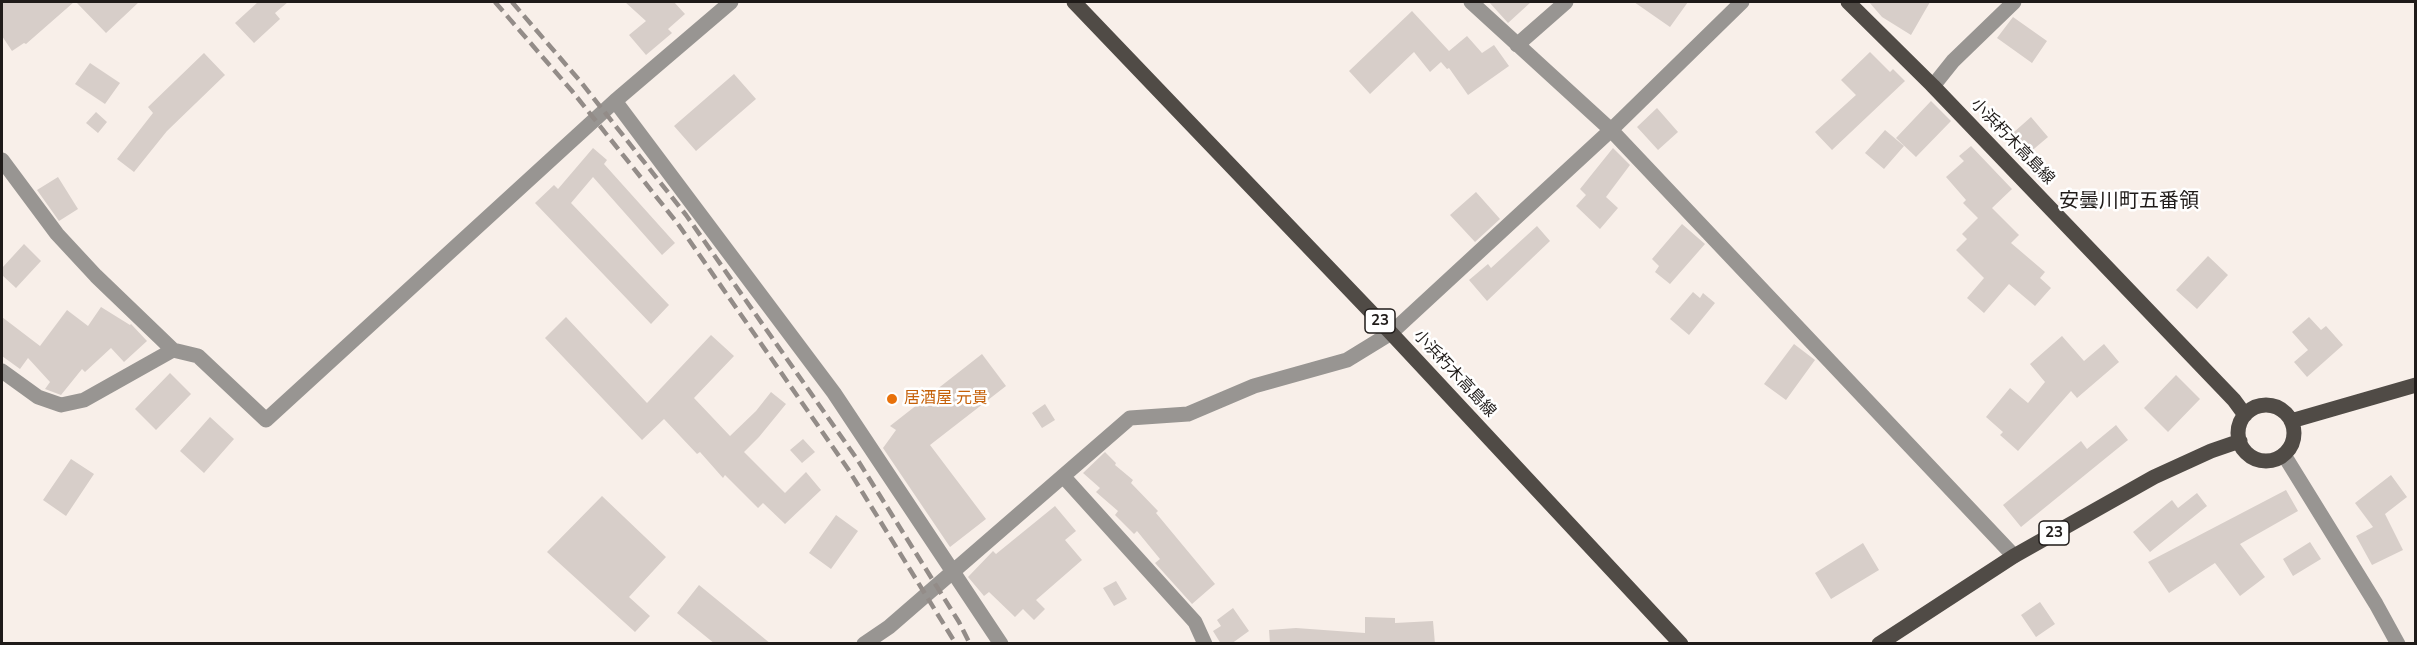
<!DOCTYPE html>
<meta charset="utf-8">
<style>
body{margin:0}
#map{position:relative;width:2417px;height:645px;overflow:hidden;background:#f8efe9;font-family:"Nunito Sans",sans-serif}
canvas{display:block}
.frame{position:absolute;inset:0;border:3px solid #1f1b19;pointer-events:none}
</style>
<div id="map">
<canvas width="2417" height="645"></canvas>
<div class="frame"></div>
</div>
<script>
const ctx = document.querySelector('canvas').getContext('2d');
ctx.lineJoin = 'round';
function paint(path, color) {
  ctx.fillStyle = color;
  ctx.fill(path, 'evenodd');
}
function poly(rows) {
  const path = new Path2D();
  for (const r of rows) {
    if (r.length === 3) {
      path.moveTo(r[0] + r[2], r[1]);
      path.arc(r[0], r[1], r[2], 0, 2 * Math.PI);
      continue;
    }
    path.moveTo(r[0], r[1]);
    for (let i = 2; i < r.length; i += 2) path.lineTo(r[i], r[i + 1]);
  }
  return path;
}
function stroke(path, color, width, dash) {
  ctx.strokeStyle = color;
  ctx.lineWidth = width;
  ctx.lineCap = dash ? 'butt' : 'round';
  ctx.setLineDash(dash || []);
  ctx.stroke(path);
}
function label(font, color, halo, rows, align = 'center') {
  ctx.font = font + ' "Nunito Sans","Noto Sans JP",sans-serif';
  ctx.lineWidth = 5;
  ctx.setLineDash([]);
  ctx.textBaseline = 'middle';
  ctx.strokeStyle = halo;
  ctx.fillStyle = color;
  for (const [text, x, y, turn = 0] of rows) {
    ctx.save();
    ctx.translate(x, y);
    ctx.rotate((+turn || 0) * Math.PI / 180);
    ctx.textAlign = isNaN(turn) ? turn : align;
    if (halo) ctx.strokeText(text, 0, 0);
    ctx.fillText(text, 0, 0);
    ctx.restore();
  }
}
const building = poly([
 [2,2,74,2,26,44,24,43,12,51,2,36],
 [76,2,139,2,106,33],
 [258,2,288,2,275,13,280,19,254,43,235,23],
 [625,2,674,2,685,14,668,29,672,33,646,55,629,35,646,21],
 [1489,2,1531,2,1508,23],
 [1634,2,1688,2,1670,27],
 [1869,2,1930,2,1911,35,1882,17],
 [1412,11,1449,51,1467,36,1482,53,1494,45,1509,66,1468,95,1449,68,1447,69,1441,62,1430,72,1414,52,1370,94,1349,71],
 [2013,17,2047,41,2032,63,1997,38],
 [1870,52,1890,72,1893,69,1905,81,1832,150,1815,132,1856,95,1841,80],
 [204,53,225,75,167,131,134,172,117,159,153,113,148,107],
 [90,63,120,83,105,104,75,84],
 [734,74,756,99,696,151,674,126],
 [1931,101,1951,121,1916,157,1896,138],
 [1657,108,1678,132,1658,150,1637,127],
 [96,112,107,122,98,133,86,123],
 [2031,117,2048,137,2022,159,2005,140],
 [1885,130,1904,146,1884,169,1865,153],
 [1971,146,2012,189,1992,208,2019,235,2011,243,2045,272,2040,278,2051,288,2035,306,2009,284,1984,313,1967,298,1984,278,1956,250,1967,239,1962,234,1978,218,1963,203,1966,200,1946,177,1964,161,1959,156],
 [593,148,607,160,604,164,675,243,662,255,593,177,571,203,669,305,651,324,535,203,554,185,558,189],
 [1613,148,1630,165,1606,197,1618,208,1600,229,1576,206,1586,195,1580,189],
 [58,177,78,209,59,221,37,190],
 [1476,192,1500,219,1475,242,1450,215],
 [1682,224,1705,244,1670,284,1655,272,1659,266,1652,259],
 [1537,226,1550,241,1487,301,1469,280,1488,264,1491,268],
 [24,244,41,261,16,288,2,275,2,268],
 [2208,256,2228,275,2197,309,2176,290],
 [1693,292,1700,298,1703,293,1715,303,1689,335,1670,319],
 [101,307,130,325,131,324,147,341,124,362,111,348,85,372,82,369,61,395,45,389,50,382,28,358,20,369,2,356,2,317,40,346,67,310,88,326],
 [566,317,647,403,711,335,734,356,694,398,730,436,756,411,771,392,786,404,759,437,744,452,785,493,806,472,821,490,785,524,763,503,758,508,725,475,723,478,700,452,697,454,664,419,642,440,545,338],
 [2309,317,2321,330,2326,326,2343,345,2307,377,2294,362,2308,350,2292,332],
 [2062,336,2084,361,2104,344,2119,362,2077,398,2071,391,2018,451,2000,435,2003,432,1986,417,2010,388,2028,403,2045,382,2030,364],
 [1794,344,1815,360,1786,400,1764,384],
 [982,354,1006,386,930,445,986,519,950,547,883,448,896,430,890,426],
 [170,373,191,394,156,430,135,409],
 [2176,375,2200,399,2168,432,2144,408],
 [1045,404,1055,420,1042,428,1032,413],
 [210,417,234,439,204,473,180,451],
 [2116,425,2128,440,2021,527,2003,505,2081,441,2087,449],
 [803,439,815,452,802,463,790,450],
 [1105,452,1116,463,1115,465,1133,480,1131,483,1158,511,1156,513,1215,584,1192,604,1155,563,1160,559,1137,531,1134,534,1115,515,1118,511,1096,492,1100,488,1083,473],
 [71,459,94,474,66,516,43,500],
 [2391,475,2407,497,2385,514,2403,550,2372,565,2356,536,2373,527,2355,503],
 [2286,490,2298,511,2240,544,2265,577,2240,596,2215,563,2169,593,2148,562],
 [2197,493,2207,506,2150,552,2133,532,2172,500,2178,508],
 [602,496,666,557,629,597,650,616,635,632,547,552],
 [1055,506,1076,531,1065,540,1082,560,1036,600,1045,609,1034,620,1023,609,1015,617,989,592,984,596,968,577,993,551,996,554],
 [836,515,858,531,831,569,809,553],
 [2310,542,2321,559,2293,576,2283,559],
 [1863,543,1879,570,1831,599,1815,573],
 [1116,581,1127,599,1114,606,1103,588],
 [699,585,771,644,715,644,677,613],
 [2040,602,2055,624,2036,637,2021,615],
 [1233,608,1249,631,1231,644,1221,644,1213,631,1221,626,1217,620],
 [1365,617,1395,618,1395,623,1433,621,1435,644,1270,644,1269,630,1296,628,1365,633]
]);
const minor = poly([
 [1471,2,1611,130,2014,556],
 [1517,45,1566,2],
 [1933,86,1953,61,2014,2],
 [615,101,834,393,1001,644],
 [2,160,57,234,96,276,173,350,198,356,266,420,615,101,731,2],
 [2,371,38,397,61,405,84,400,173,350],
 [2284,455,2376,604,2398,644],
 [1063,476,1195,622,1205,644],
 [864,644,889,627,1130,418,1188,414,1254,386,1347,360,1391,333,1611,130,1742,2]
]);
const primary = poly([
 [1074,2,1391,333,1681,644],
 [1848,2,1933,86,2234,400,2245,415],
 [2266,433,28],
 [2291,421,2416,385],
 [1879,644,2014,556,2154,477,2211,451,2240,441]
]);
const rail = poly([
 [495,2,572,91,678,224,848,469,956,644],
 [512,2,580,81,686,215,857,459,959,622,970,644]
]);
const markers = [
 [892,399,6,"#e8710a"]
];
const shields = [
 [1380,321,30],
 [2054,533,30]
];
const shieldNames = [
 ["23",1380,321],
 ["23",2054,533]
];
const streetNames = [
 ["小浜朽木高島線",2012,142,46],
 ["小浜朽木高島線",1454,374,47]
];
const foodNames = [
 ["居酒屋 元貴",904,399]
];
const quarterNames = [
 ["安曇川町五番領",2129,202]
];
paint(building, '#d7cec9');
stroke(minor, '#989592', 15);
stroke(primary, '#504b46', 15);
stroke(rail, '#938c88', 4.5, [12, 6]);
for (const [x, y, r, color] of markers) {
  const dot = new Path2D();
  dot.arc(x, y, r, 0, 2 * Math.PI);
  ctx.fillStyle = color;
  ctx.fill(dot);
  stroke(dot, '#fff', 2);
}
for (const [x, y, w] of shields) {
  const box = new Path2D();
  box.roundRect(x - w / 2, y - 12, w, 24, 4.5);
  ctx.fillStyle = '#fff';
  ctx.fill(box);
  stroke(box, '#1f1b19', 1.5);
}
label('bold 15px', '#1f1b19', null, shieldNames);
label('16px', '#1f1b19', '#fff', streetNames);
label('16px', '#c56008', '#fff', foodNames, 'left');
label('20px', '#1f1b19', '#fff', quarterNames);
</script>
